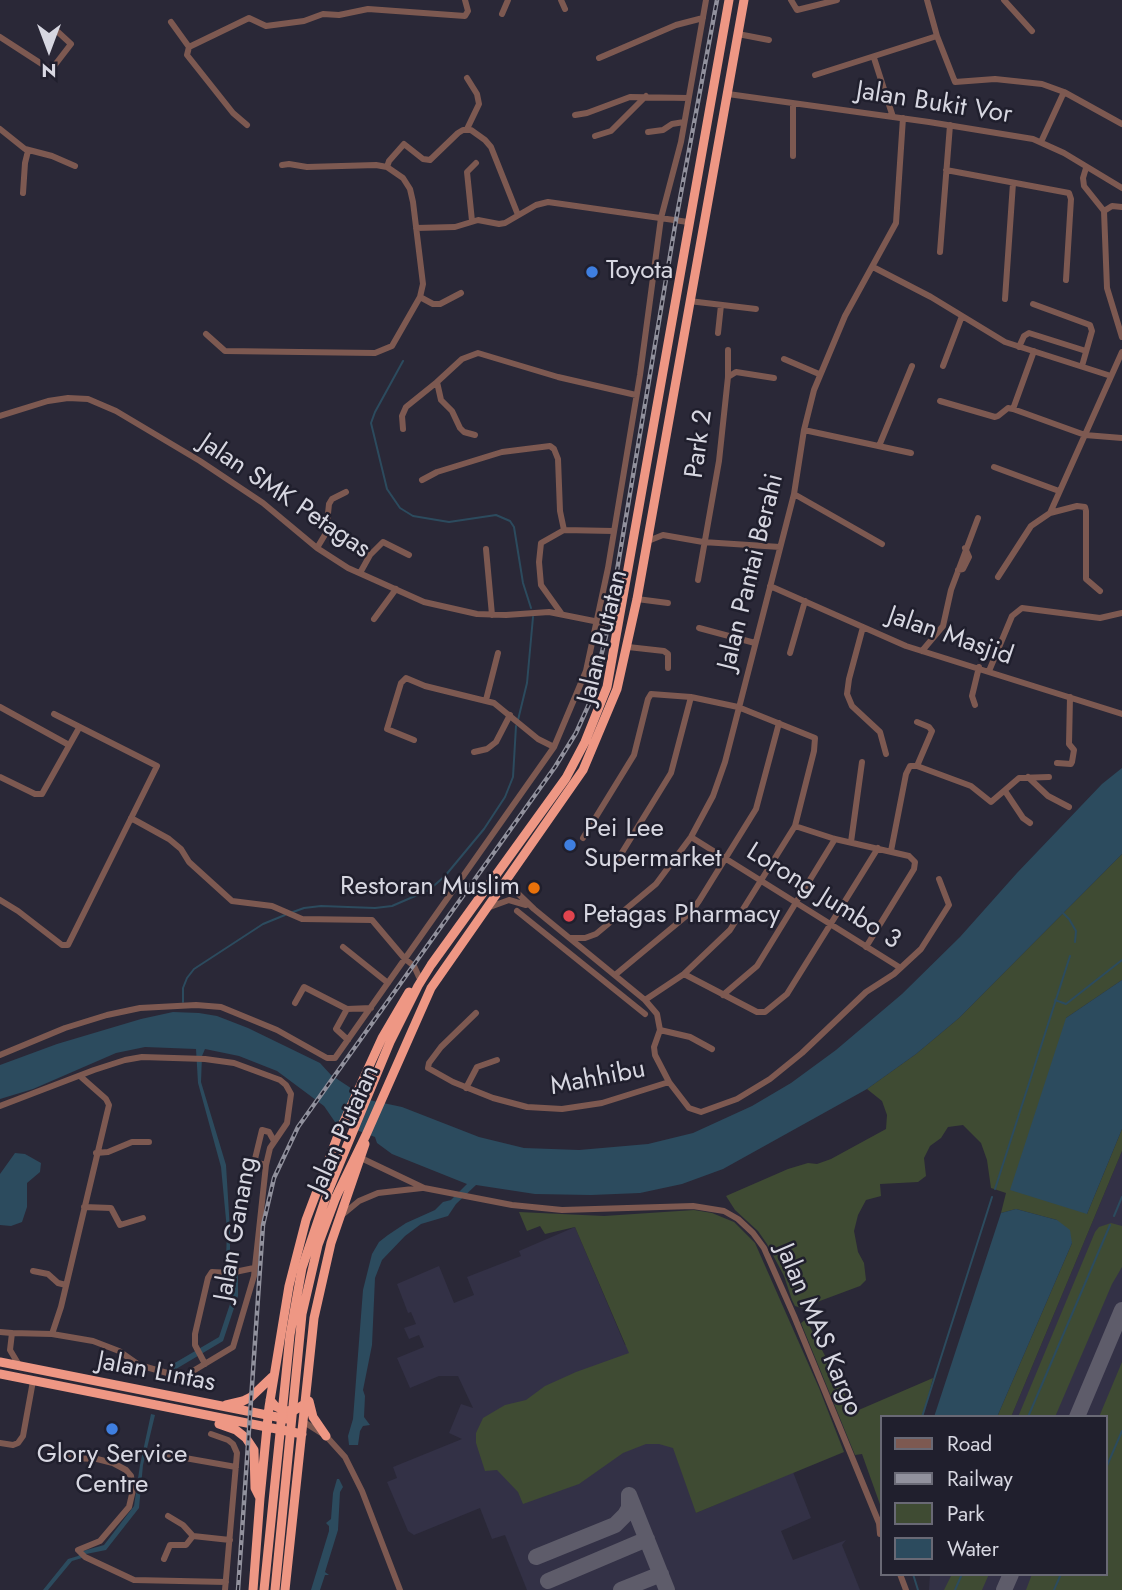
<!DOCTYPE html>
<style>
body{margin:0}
#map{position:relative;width:1122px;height:1590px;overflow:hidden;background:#2a2837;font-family:Jost,sans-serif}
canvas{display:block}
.legend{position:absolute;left:880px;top:1415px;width:228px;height:161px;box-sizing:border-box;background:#201f2d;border:2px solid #696975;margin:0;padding:9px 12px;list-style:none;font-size:21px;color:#d7d7e1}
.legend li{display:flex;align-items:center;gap:14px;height:35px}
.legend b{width:35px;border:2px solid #696975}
.north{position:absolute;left:14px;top:14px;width:70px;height:70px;-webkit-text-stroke:5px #201f2d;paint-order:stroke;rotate:180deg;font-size:19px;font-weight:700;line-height:28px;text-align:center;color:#d7d7e1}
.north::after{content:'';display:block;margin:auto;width:24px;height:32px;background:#d7d7e1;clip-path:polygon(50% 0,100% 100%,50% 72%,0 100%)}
</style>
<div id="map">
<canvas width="1122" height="1590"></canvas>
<ul class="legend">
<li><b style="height:9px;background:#7d5951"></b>Road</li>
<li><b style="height:9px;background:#91919d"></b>Railway</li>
<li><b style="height:19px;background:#3f4b33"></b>Park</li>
<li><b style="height:19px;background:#2c4b5e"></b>Water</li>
</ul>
<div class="north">N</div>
</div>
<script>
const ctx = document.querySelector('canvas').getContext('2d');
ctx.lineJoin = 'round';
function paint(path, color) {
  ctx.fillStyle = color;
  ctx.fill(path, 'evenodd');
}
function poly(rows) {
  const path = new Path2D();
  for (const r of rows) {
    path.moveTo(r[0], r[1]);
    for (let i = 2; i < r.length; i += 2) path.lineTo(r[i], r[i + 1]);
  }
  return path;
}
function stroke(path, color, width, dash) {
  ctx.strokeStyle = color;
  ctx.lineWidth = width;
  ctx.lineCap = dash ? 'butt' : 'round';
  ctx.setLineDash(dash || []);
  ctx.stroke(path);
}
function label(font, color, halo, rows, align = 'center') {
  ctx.font = font + ' Jost,sans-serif';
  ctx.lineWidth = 5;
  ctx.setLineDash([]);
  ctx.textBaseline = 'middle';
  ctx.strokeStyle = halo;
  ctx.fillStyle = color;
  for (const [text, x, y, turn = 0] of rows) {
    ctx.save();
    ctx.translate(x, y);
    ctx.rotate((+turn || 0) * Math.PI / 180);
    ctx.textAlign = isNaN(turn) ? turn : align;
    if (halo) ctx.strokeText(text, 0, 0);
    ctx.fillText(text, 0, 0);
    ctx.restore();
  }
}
const built = poly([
 [1122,1151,1122,1590,929,1590,930,1574,1106,1574,1106,1417,1011,1417],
 [575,1227,625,1345,686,1324,696,1513,793,1472,811,1518,781,1531,793,1560,846,1540,842,1545,860,1590,527,1590,505,1535,492,1539,480,1508,414,1535,408,1531,387,1482,397,1478,393,1467,462,1439,449,1433,461,1404,473,1408,458,1376,439,1376,410,1388,397,1358,424,1347,419,1335,409,1339,404,1328,416,1324,411,1312,408,1313,397,1284,439,1266,454,1303,474,1295,467,1277,521,1256,519,1251]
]);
const green = poly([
 [1122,854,1122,980,1066,1018,1087,1214,1122,1129,1122,1151,1011,1417,997,1417,1072,1243,1057,1220,1016,1209,1001,1213,1006,1193,991,1188,987,1160,981,1143,963,1125,948,1127,941,1138,930,1146,924,1158,926,1176,918,1182,880,1184,881,1196,866,1200,858,1215,854,1231,858,1252,864,1263,866,1280,860,1286,801,1308,795,1306,792,1300,784,1276,767,1244,758,1231,735,1210,726,1196,788,1169,808,1163,817,1164,831,1159,886,1129,887,1115,882,1101,867,1089,916,1054,959,1018],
 [694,1210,712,1213,734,1222,755,1243,819,1388,844,1452,696,1513,673,1448,659,1444,646,1444,623,1453,579,1484,523,1504,518,1492,497,1470,485,1471,476,1443,476,1433,483,1418,505,1405,526,1400,545,1386,576,1372,629,1353,575,1227,545,1234,540,1226,527,1231,519,1212,604,1216],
 [1111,1223,1122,1226,1122,1267,1112,1284,1055,1417,1018,1417,1095,1232,1099,1227],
 [806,1319,854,1412,933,1378,923,1417,882,1417,882,1510,862,1454,855,1455,801,1323],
 [1122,1362,1122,1590,1026,1590,1032,1574,1106,1574,1106,1417,1099,1417],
 [952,1574,989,1574,982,1590,944,1590]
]);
const water = poly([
 [1122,768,1122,854,959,1018,916,1054,867,1089,723,1169,682,1184,640,1193,591,1195,535,1194,476,1185,456,1204,448,1216,421,1224,405,1236,382,1260,375,1278,372,1345,363,1390,365,1396,364,1417,370,1425,363,1426,360,1431,358,1445,349,1445,348,1436,353,1419,363,1290,372,1254,379,1242,388,1235,406,1223,435,1210,443,1202,451,1200,467,1184,392,1154,377,1143,375,1137,335,1122,324,1106,277,1071,239,1056,205,1049,202,1056,201,1082,226,1165,230,1230,230,1260,238,1273,238,1296,223,1341,176,1369,168,1384,162,1383,173,1364,219,1337,233,1295,234,1275,226,1259,227,1230,221,1167,198,1083,196,1049,145,1047,116,1053,33,1089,0,1099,0,1065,57,1044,141,1019,173,1012,199,1013,217,1016,248,1028,320,1063,331,1075,369,1100,402,1107,479,1137,524,1148,579,1150,648,1144,693,1133,752,1106,791,1083,836,1050,902,994,960,937,1017,873,1102,784],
 [1122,980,1122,1129,1087,1214,1010,1190,1066,1018],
 [15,1153,25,1154,41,1163,40,1172,27,1183,27,1207,22,1222,11,1226,0,1225,0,1174],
 [1016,1209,1057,1220,1070,1230,1072,1243,997,1417,934,1417,1001,1213],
 [151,1414,155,1415,143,1465,139,1508,106,1550,86,1554,82,1558,72,1561,48,1590,43,1590,68,1559,78,1556,83,1551,104,1545,134,1506,140,1465],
 [337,1479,339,1479,343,1487,340,1492,338,1530,325,1572,329,1575,325,1575,320,1590,311,1590,329,1531,329,1526,326,1523,331,1519,333,1493]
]);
const stream = poly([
 [403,361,375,412,371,423,387,489,400,508,413,516,449,522,496,515,510,521,514,527,523,583,531,608],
 [518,720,527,683,533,617],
 [293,912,304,908,321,906,375,908,392,906,429,890,445,876,484,829,505,797,513,777,516,726],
 [1062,912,1069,919,1076,931,1075,942],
 [1055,1000,1066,1004,1122,960],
 [183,1002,183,988,187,978,194,969,263,924,285,915],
 [995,1189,1070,956],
 [1114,1216,1122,1197],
 [922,1417,992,1197],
 [1028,1417,1110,1225],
 [1106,1468,1122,1431],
 [913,1574,918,1590],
 [955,1590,962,1574],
 [1054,1590,1061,1574]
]);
const taxiway = poly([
 [1077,1417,1122,1310],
 [629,1495,667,1590],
 [536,1557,615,1525,625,1515,629,1508,629,1495],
 [548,1581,647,1539],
 [621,1590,661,1574],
 [1004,1590,1011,1574]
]);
const minor = poly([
 [561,0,565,9],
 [791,0,797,10,837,0],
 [1004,0,1032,31],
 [502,14,508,0],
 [171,22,189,47],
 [738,34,769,40],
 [937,36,955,82,995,79,1042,84,1064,92,1122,124],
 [0,37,51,70,71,44,58,32],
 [599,58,676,25,703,18],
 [874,58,893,117],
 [815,75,937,36,927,0],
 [728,94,929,122,1033,139,1064,153,1122,188],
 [793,103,793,156],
 [575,115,587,113,630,97,688,98],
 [247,125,233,113,187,55,189,47,249,18,266,26,304,21,323,14,339,15,368,9,465,16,468,11,465,0],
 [0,129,25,149,52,156,75,166],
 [467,129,479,104,477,94,467,78],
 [648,132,663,130,672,124,684,122],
 [595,136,611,131,646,96],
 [1041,142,1064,92],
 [387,167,389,161,404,144,423,159,430,160,458,133,463,130,471,130,485,140,491,147,518,215],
 [1086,168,1083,178,1084,186,1104,211,1107,288,1122,337],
 [946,170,1069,193,1071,199,1066,280],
 [23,193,25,163,28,151],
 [1104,211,1112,206,1122,207],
 [472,221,467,172,476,163],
 [416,228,455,227,478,220,499,224,505,223,536,205,548,202,688,222],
 [940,252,950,125],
 [873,267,931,297,1005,342,1111,376],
 [420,297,433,304,440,304,461,293],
 [1005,299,1013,183],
 [689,301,756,309],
 [1033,304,1090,325,1092,331,1082,366],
 [718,333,721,305],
 [206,334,225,351,375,353,392,346,420,297,423,284,413,202,410,189,403,178,387,167,376,165,307,167,289,164,282,165],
 [1019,347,1024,336,1029,333,1086,351],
 [1034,351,1013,409,1085,435,1122,438],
 [784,359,819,374],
 [943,366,962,316],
 [728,377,736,372,774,378],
 [940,401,995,417,998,416,1008,408,1013,409],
 [0,416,48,401,68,398,88,399,116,411,200,461,263,503,317,548,348,568,424,602,477,614,506,615,549,612,619,626],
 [403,429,402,416,406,407,437,382],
 [804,430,911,453],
 [475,435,464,432,460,428,452,411,441,400,437,382,462,359,478,353,558,377,636,395],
 [879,446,912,366],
 [994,467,1059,491],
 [422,480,437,472,502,452,550,446,554,449,558,459,560,511,564,530],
 [794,494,882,544],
 [1050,513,1077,506,1085,507,1086,511,1086,579,1100,591],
 [648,541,663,535,703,542,780,547],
 [317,548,326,533,329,504,332,499,346,492],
 [486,549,492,615],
 [958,570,963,569,969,557,965,548],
 [360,573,370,555,383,542,409,555],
 [998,577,1031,526,1050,513,1122,352],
 [698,580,719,461,728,377,728,350],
 [770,586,906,646,1122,714],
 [637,599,668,603],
 [561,613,541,585,539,562,541,543,564,530,613,531],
 [374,619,396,589],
 [863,627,849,679,847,694,852,706,880,732,886,754],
 [699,628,755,643],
 [628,647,664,651,668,654,668,668],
 [922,651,943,626,951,590,978,518],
 [790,653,805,601],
 [989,671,1012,616,1022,608,1100,618,1122,613],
 [486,700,498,653],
 [975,705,972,696,979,667],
 [0,707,69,745],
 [414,740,387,729,401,683,406,678,425,686,494,703,538,739,554,747],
 [474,752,487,749,496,742,510,715],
 [1057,763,1071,764,1072,762,1074,750,1069,744,1070,697],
 [917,766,932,731,929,727,917,722],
 [0,777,35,794,42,794,79,728],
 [1028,777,1048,796,1069,807],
 [1005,791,1023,818,1030,823],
 [131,818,169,839,181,849,189,862,232,901,272,906,302,919,372,920,405,959,414,966,419,977],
 [795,826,835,839,909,856,915,862,914,869,866,947],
 [691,837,899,967],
 [583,838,634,755,648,699,651,694,691,697,738,707,815,738,814,751,795,826,730,930,684,974,645,1000],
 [851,842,862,762],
 [891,851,906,774,910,766,917,766,971,786,991,802,1019,778,1049,777],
 [618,859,671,773,691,697],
 [0,900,18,911,62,945,68,945,157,766,54,714],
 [487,908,509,900,526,905],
 [517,911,645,1014],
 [570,938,585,938,596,934,656,884,691,837,713,796,725,762,794,494,804,430,814,390,845,316,896,223,903,118],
 [343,947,388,983],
 [684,974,757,1012,765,1012,787,994,878,848],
 [615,975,691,912,699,901,756,809,779,723],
 [723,995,757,966,835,839],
 [295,1003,304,987,347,1009,371,1008],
 [347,1009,336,1029,348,1040],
 [476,1013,441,1047,429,1063,428,1068,453,1082,493,1098,527,1107,562,1109,602,1103,669,1082,655,1055,654,1047,660,1030,657,1014,645,1000,534,909,506,882],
 [660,1030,690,1037,712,1049],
 [0,1055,65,1028,107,1015,140,1008,196,1005,221,1007,277,1030,327,1058,335,1058,554,747,586,671,608,568,640,375,661,218,681,142,706,0],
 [669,1082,689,1108,701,1112,737,1099,770,1079,802,1053,866,992,894,974,921,949,949,905,939,879],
 [466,1088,477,1067,497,1060],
 [0,1106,94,1070,125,1060,142,1057,205,1059,234,1063,280,1080,286,1085,291,1094,287,1123,270,1148,266,1165,254,1276,233,1347,188,1374,178,1376,139,1365,119,1351,93,1341,52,1334,12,1333,10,1350,19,1365],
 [96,1153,108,1152,132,1142,149,1142],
 [361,1158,424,1188,512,1205,562,1210,693,1206,724,1211,738,1219,753,1233,764,1248,794,1316,879,1523,880,1534],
 [266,1165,258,1163,255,1159,262,1130,269,1132,274,1141],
 [84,1207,111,1208,120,1225,143,1218],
 [342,1215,359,1201,378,1193,422,1188],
 [33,1271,48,1274,58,1283,66,1285],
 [0,1332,12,1333],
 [52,1334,61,1307,109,1105,106,1099,80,1076],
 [205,1364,195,1345,195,1334,208,1278,212,1272,230,1273,254,1268],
 [304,1422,326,1436,345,1457,362,1491,400,1590],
 [211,1434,228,1440,233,1444,237,1453,225,1590],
 [0,1443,13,1445,18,1443,23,1436,33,1381],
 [50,1453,69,1458,97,1459,113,1463,126,1470,131,1476,133,1490,129,1507,100,1541,78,1550,85,1557,134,1580,226,1582],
 [168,1455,236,1467],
 [168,1516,183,1525,193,1536,230,1540],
 [164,1559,170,1545,186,1545,193,1536],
 [900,1574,906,1590]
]);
const highway = poly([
 [327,1194,390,1042,418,986,431,965,566,778,585,742,607,687,729,0],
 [336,1197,366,1135,431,988,583,770,617,689,637,599,744,0],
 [0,1362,287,1419],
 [0,1374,302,1434],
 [270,1400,275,1406,285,1411,295,1410,306,1403],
 [309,1401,313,1417,326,1436],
 [226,1405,243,1401,251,1397,272,1377],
 [219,1424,236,1430,246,1438,254,1450,255,1488,260,1498,253,1590],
 [260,1498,269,1407,289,1286,306,1220,340,1130,382,1038,409,992],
 [285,1590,314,1318,331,1243,365,1144]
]);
const rail = poly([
 [238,1590,263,1225,274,1178,298,1127,555,767,576,733,589,704,606,636,676,220,717,0]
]);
const highwayBridge = poly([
 [264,1590,290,1335,302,1268,327,1194],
 [275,1590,302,1314,318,1245,336,1197]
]);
const markers = [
 [592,272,7,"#3f7fe0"],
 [570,845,7,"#3f7fe0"],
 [534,888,7,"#e8710a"],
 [569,916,7,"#e0444e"],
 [112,1429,7,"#3f7fe0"]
];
const streetNames = [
 ["Jalan Bukit Vor",934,104,9],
 ["Park 2",700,444,-82],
 ["Jalan SMK Petagas",284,497,34],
 ["Jalan Pantai Berahi",752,572,-76],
 ["Jalan Putatan",604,637,-76],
 ["Jalan Masjid",950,637,19],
 ["Lorong Jumbo 3",823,897,32],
 ["Mahhibu",598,1079,-11],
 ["Jalan Putatan",345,1130,-66],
 ["Jalan Ganang",237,1229,-80],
 ["Jalan MAS Kargo",818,1330,67],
 ["Jalan Lintas",156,1373,11]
];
const poiNames = [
 ["Toyota",606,272],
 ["Pei Lee",584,830],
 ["Supermarket",584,860],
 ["Restoran Muslim",520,888,"right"],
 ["Petagas Pharmacy",583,916],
 ["Glory Service",112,1456,"center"],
 ["Centre",112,1486,"center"]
];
paint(built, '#333146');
paint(green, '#3f4b33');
paint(water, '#2c4b5e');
stroke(stream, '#2c4b5e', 2);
stroke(taxiway, '#5e5c6a', 16);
stroke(minor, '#7d5951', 6);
stroke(highway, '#ee9784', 9);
stroke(rail, '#91919d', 4.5);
stroke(rail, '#201f2d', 2, [5]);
stroke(highwayBridge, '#ee9784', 9);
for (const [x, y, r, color] of markers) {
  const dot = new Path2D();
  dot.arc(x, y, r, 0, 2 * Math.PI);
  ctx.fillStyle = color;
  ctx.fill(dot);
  stroke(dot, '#201f2d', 2.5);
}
label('26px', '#d7d7e1', '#201f2d', streetNames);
label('26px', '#d7d7e1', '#201f2d', poiNames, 'left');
</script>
